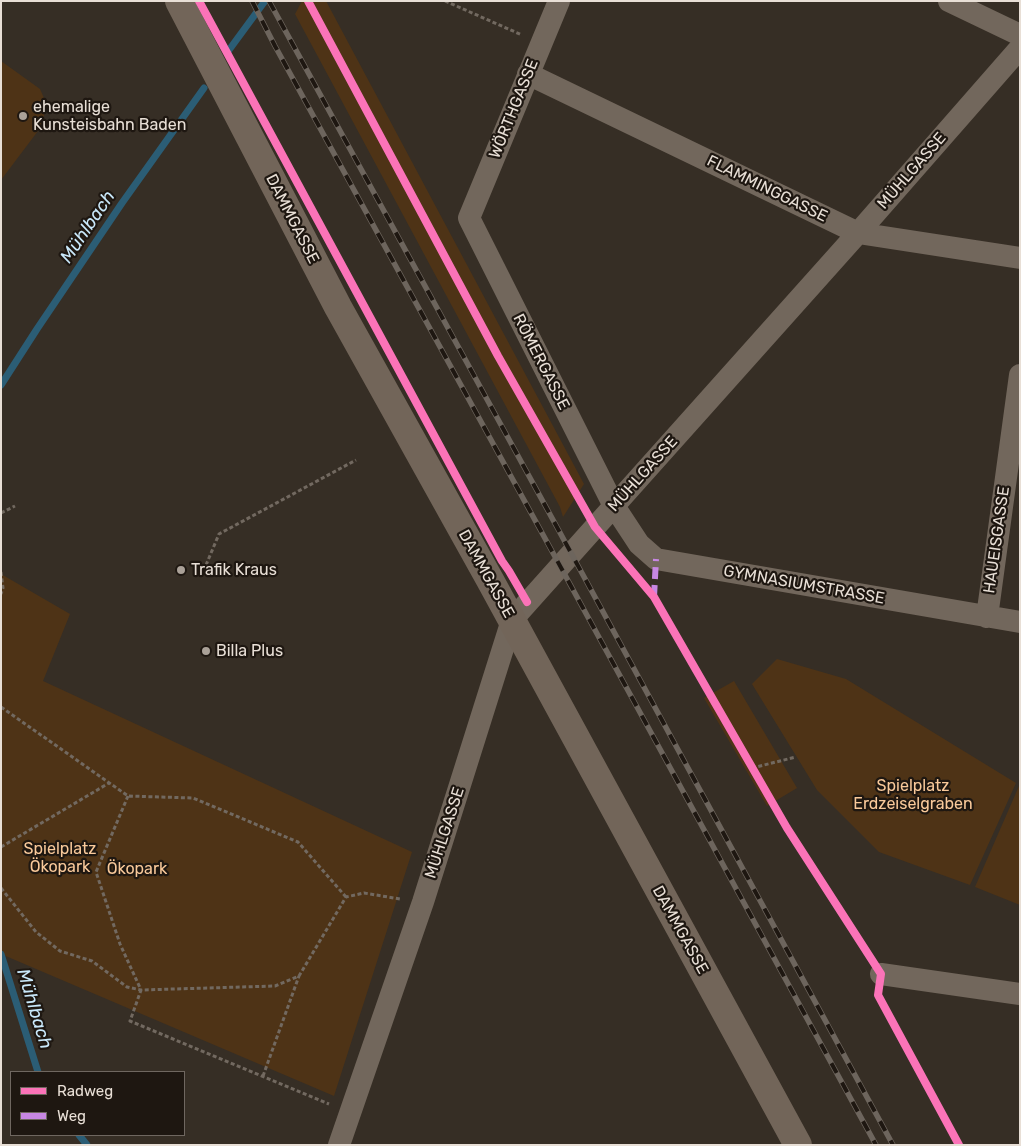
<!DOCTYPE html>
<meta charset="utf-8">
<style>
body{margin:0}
#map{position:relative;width:1021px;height:1146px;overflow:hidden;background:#362e25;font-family:Rubik,sans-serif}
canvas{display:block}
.frame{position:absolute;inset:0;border:2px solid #e8dfd6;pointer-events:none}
.legend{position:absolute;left:10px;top:1071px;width:175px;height:65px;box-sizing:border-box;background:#1e1711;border:1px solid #6f6760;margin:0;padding:6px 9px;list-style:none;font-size:15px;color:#e8dfd6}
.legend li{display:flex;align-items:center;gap:10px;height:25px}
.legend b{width:25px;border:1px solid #6f6760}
</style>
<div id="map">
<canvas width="1021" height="1146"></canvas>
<div class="frame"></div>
<ul class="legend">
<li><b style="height:6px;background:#fb73b8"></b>Radweg</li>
<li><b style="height:6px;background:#c787e3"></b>Weg</li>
</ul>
</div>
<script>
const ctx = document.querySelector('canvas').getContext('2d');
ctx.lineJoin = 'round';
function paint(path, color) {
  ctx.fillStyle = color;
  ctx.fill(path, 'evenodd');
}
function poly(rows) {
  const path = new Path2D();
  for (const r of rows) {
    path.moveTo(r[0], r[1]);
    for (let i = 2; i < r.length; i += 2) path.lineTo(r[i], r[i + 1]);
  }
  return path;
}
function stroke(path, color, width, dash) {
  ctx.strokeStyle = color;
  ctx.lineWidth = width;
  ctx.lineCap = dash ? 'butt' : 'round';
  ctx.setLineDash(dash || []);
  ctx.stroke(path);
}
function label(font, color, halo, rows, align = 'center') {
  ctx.font = font + ' Rubik,sans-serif';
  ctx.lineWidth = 4.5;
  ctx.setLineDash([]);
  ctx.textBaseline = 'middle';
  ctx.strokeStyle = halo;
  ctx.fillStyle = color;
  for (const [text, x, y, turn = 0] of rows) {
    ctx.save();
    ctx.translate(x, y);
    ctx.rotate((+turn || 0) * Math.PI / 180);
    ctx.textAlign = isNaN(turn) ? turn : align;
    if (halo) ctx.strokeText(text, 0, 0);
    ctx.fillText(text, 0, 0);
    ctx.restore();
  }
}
const green = poly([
 [302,1,326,1,584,484,563,517,560,507,295,14],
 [1,61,40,89,47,105,41,127,1,180],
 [1,574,70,614,43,681,412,852,334,1096,1,954],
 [777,659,846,679,1016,783,970,885,879,852,817,790,752,684],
 [734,681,797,788,767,806,704,698],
 [1019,786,1020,786,1020,905,975,887]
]);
const stream = poly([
 [229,50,265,1],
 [1,385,37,329,122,203,204,88],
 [1,954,38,1072],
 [79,1135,87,1145]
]);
const path = poly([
 [445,1,522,35],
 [1,513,15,506],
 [206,565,219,534,356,460],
 [1,572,3,588,1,594],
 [1,707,128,796,193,798,298,842,346,897],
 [752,768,796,757],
 [128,796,96,872,120,944,141,990,130,1021,329,1104],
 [1,847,109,783],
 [1,888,36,932,60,951,92,961,127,987,141,990,275,986,299,976,346,897,364,893,400,899],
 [263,1076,299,976]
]);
const minor = poly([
 [559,1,469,218,614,506,639,544,656,559,1020,622],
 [949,1,1020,35],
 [528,74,858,233,1020,258],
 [987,617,1020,375],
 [881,974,1020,994],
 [339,1145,423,902,512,620,858,233,1020,48]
]);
const major = poly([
 [179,1,338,307,490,580,798,1145]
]);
const rail = poly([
 [252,1,275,46,547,542,876,1145],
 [269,1,558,529,893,1145]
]);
const quiet = poly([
 [654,597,656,559]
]);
const cycleway = poly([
 [199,1,502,561,509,571,527,602],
 [308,1,498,356,595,527,654,597,787,828,881,974,878,995,959,1145]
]);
const markers = [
 [23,116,5,"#aaa198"],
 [181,570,5,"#aaa198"],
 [206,651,5,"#aaa198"]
];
const poiNames = [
 ["ehemalige",33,107],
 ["Kunsteisbahn Baden",33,125],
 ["Trafik Kraus",191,570],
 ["Billa Plus",216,651]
];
const streetNames = [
 ["WÖRTHGASSE",514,109,-68],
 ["MÜHLGASSE",912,171,-49],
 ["FLAMMINGGASSE",767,189,26],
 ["DAMMGASSE",292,219,63],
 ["RÖMERGASSE",541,362,63],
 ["MÜHLGASSE",643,474,-48],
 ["HAUEISGASSE",997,540,-82],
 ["DAMMGASSE",486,574,61],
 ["GYMNASIUMSTRASSE",804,585,10],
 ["MÜHLGASSE",445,833,-72],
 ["DAMMGASSE",680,930,61]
];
const parkNames = [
 ["Spielplatz",913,786],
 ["Erdzeiselgraben",913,804],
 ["Spielplatz",60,849],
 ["Ökopark",60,867],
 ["Ökopark",137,869]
];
const waterNames = [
 ["Mühlbach",88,227,-56],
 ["Mühlbach",34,1009,73]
];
paint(green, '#4e3316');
stroke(stream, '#2b5d75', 7);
stroke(path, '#726960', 3, [4, 2.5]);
stroke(minor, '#72675c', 22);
stroke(major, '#726559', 28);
stroke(rail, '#6d655d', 5.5);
stroke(rail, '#1e1711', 4, [11]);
stroke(quiet, '#c787e3', 6, [12, 6]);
stroke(cycleway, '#fb73b8', 8);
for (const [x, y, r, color] of markers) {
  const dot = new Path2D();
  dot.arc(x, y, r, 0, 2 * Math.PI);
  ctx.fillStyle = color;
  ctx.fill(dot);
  stroke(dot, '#1e1711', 2);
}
label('16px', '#e8dfd6', '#1e1711', poiNames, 'left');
label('16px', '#e8dfd6', '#1e1711', streetNames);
label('16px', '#f9c99a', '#1e1711', parkNames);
label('italic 18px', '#cae9fb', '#1e1711', waterNames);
</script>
